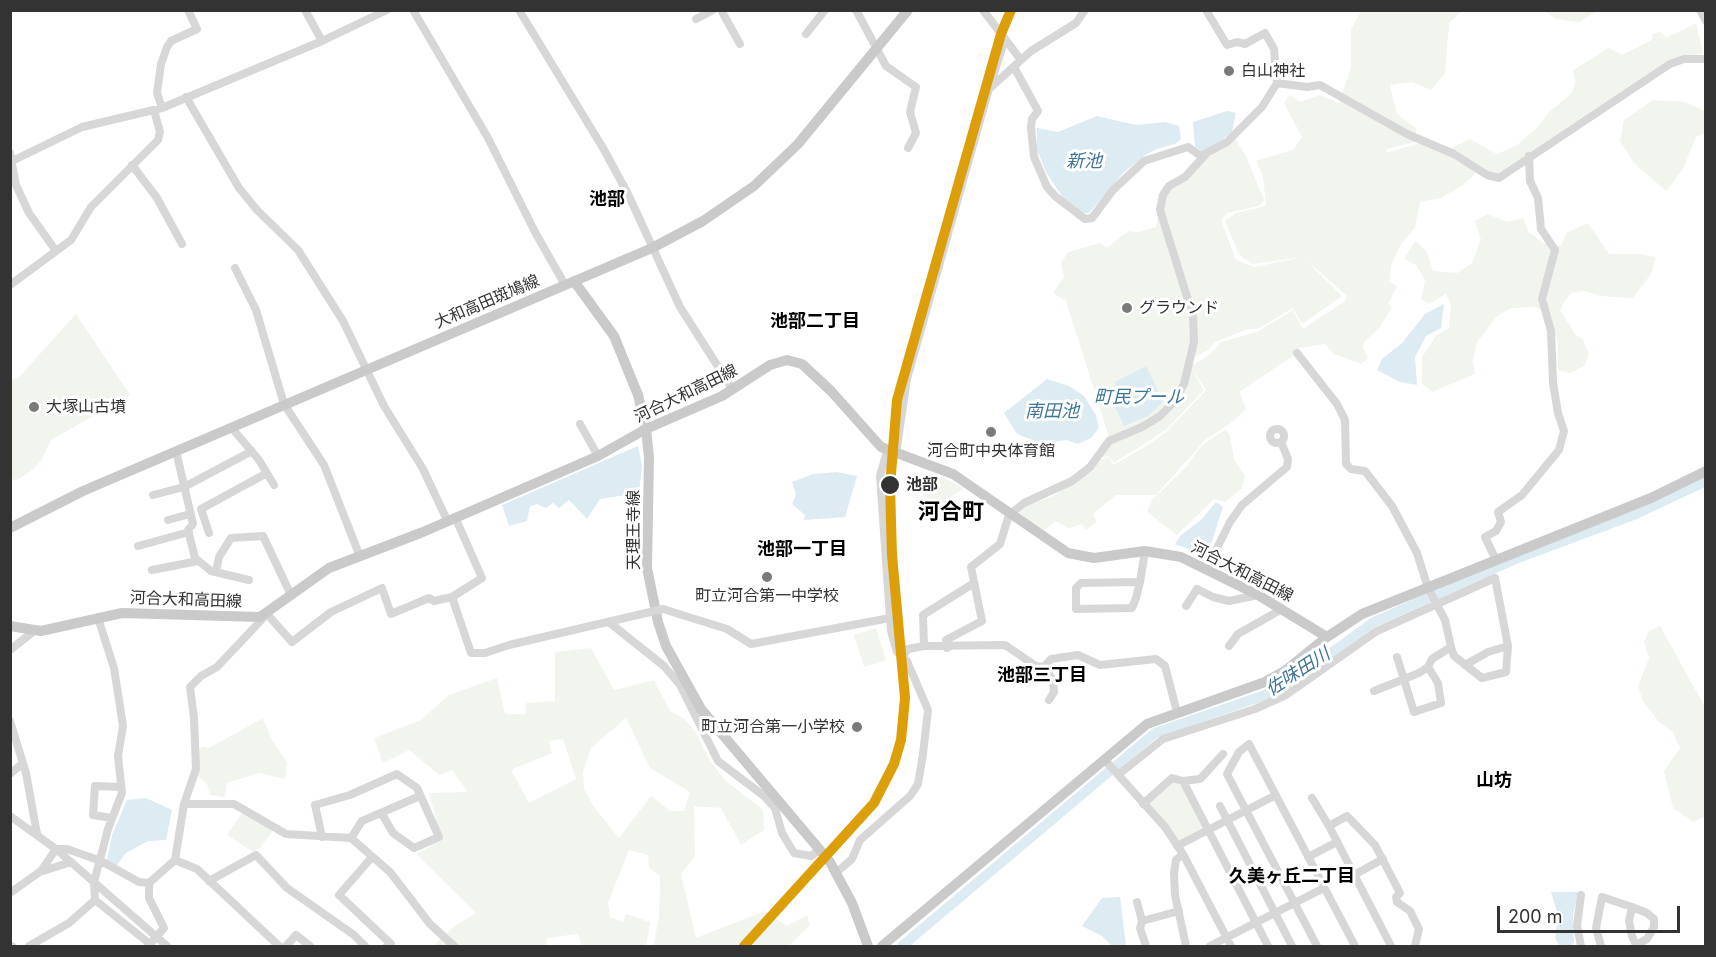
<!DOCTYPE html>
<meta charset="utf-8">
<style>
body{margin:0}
#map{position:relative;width:1716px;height:957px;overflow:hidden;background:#fff;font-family:Inter,sans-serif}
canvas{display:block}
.frame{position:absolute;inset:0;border:12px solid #333;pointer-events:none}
.scale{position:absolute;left:1497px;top:906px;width:183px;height:27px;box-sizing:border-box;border:3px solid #333;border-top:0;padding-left:8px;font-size:18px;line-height:21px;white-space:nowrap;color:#333;-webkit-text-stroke:4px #fff;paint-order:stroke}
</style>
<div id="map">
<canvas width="1716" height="957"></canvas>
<div class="frame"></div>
<div class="scale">200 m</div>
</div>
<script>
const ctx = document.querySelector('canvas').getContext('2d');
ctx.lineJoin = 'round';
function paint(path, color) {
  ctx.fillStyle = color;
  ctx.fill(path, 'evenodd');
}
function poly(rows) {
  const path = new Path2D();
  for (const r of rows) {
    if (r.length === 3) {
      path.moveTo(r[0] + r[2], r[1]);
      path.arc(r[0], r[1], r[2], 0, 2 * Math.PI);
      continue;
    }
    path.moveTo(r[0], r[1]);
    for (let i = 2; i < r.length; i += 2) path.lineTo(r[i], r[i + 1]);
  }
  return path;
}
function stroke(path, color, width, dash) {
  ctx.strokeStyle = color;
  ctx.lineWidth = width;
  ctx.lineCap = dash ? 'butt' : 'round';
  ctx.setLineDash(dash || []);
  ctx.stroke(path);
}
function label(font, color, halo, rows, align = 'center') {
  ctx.font = font + ' Inter,"Noto Sans JP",sans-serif';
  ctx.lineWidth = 6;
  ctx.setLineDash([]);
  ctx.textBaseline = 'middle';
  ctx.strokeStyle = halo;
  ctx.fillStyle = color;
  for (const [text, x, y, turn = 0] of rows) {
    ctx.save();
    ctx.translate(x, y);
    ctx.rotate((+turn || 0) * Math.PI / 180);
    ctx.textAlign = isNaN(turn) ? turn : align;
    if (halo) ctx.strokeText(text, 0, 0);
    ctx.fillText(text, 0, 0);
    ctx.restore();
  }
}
const green = poly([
 [1361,11,1462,11,1449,23,1445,74,1431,90,1412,82,1390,85,1397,114,1416,128,1416,142,1387,149,1386,153,1421,143,1443,152,1470,139,1497,154,1517,145,1537,128,1549,112,1572,93,1575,82,1573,70,1609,48,1622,55,1652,40,1653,34,1661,32,1666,37,1675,34,1696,23,1703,54,1683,56,1498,176,1480,169,1462,186,1441,198,1420,202,1415,228,1401,244,1391,266,1389,282,1397,286,1388,304,1392,307,1380,327,1364,342,1363,348,1368,358,1361,364,1334,354,1325,344,1299,348,1293,356,1239,392,1246,409,1231,423,1205,440,1156,495,1116,495,1093,514,1097,522,1086,530,1082,524,1069,528,1055,521,1041,533,1019,513,1021,507,1051,497,1068,486,1099,460,1109,457,1113,465,1145,447,1166,432,1206,390,1191,367,1204,390,1166,430,1114,463,1109,456,1099,458,1108,444,1108,434,1066,301,1053,293,1064,277,1061,263,1068,252,1100,243,1107,248,1128,231,1138,232,1156,227,1161,191,1166,184,1181,176,1196,161,1196,158,1207,158,1235,139,1246,156,1264,200,1259,206,1227,213,1221,220,1236,260,1254,267,1303,257,1253,264,1239,255,1225,221,1236,213,1266,206,1263,176,1256,161,1293,150,1302,137,1284,103,1290,95,1300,102,1320,95,1339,103,1351,68,1351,30],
 [1304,258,1347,296,1345,301,1303,329,1293,310,1257,332,1221,342,1208,356,1191,366,1193,358,1208,350,1215,342,1248,329,1258,329,1293,308,1302,324,1342,296],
 [1597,11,1579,22,1556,19,1544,11],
 [1653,100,1685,102,1705,111,1705,133,1696,137,1683,169,1666,191,1634,163,1620,141,1624,120],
 [1488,214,1507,222,1523,218,1529,232,1543,243,1561,246,1566,233,1588,223,1609,254,1639,254,1656,257,1651,274,1633,298,1600,296,1584,291,1571,293,1565,301,1560,310,1575,334,1583,340,1589,354,1584,366,1570,373,1558,370,1558,345,1550,313,1535,307,1512,308,1498,315,1477,342,1473,360,1475,374,1432,392,1422,383,1422,357,1436,336,1449,328,1451,305,1446,294,1429,304,1421,299,1425,280,1416,265,1404,259,1415,241,1426,250,1433,271,1457,273,1472,263,1481,240,1475,221],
 [76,314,130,395,51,440,41,461,31,471,17,480,11,479,11,379,18,378],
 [1226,429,1230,436,1234,459,1245,476,1242,488,1225,502,1214,499,1177,535,1147,512,1152,500,1187,466,1201,446],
 [928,474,942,477,963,488,933,510,913,479,917,475],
 [1660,626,1705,707,1705,816,1693,822,1673,808,1664,771,1680,748,1672,731,1659,722,1643,701,1638,686,1649,658,1644,642,1648,632],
 [876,628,886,660,864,667,854,635],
 [591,648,614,690,654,680,670,711,685,719,696,733,710,761,726,781,763,810,764,830,741,845,721,808,694,806,695,856,681,874,696,938,765,911,787,926,807,915,810,925,789,946,653,946,659,918,660,876,649,868,648,855,629,850,608,903,610,917,623,922,626,914,650,922,646,946,582,946,578,934,547,938,546,946,433,946,452,928,476,913,416,854,442,840,429,793,468,792,452,770,439,775,409,750,383,763,374,738,421,720,449,695,497,678,505,714,525,714,526,703,555,701,555,652],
 [626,718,650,768,690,792,684,811,670,811,651,796,619,838,594,807,584,789,583,772,591,748],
 [563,739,576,779,529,803,511,770,552,753,549,741],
 [263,718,271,738,287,763,285,779,259,773,227,783,225,797,210,795,207,784,196,773,197,750,203,747,209,748],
 [1171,782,1179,782,1203,826,1202,830,1179,842,1149,807,1149,802],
 [243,811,274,829,260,848,253,852,227,835]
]);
const water = poly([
 [1227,111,1236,113,1232,132,1208,151,1201,151,1195,146,1193,122],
 [1097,116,1136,125,1165,122,1179,126,1181,139,1175,144,1156,149,1144,156,1123,173,1089,213,1084,213,1063,198,1046,172,1037,150,1037,128,1058,132],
 [1444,304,1441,328,1426,336,1415,357,1417,385,1400,382,1377,370,1382,359,1403,342,1425,314],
 [1146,366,1163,402,1148,416,1124,426,1111,398,1120,394,1115,382],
 [1047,379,1069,386,1084,396,1096,415,1099,428,1091,438,1078,444,1067,440,1040,443,1017,434,1004,413],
 [638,446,642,466,639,493,600,499,587,519,569,500,559,508,553,503,546,508,537,504,530,506,527,521,509,526,502,505],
 [837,472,857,476,845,517,804,520,805,515,792,504,796,494,792,482,813,474],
 [1216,502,1223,507,1211,544,1204,555,1175,544,1180,536,1202,519],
 [146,798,172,810,166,840,148,841,126,853,116,866,107,860,112,835,127,800],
 [1551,892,1578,892,1573,916,1574,942,1571,946,1560,946,1555,938,1558,915],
 [1120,897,1126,946,1112,946,1102,936,1082,926,1102,898]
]);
const river = poly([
 [902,946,1155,733,1265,695,1298,677,1374,622,1518,558,1636,514,1706,481]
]);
const minor = poly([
 [305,10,322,41],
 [413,10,488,138,535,232,565,285],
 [519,10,603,148,628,194,680,307,733,390],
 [721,10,740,44],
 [856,10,886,66,916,87,910,112,916,133,908,148],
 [983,10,1021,60],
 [1700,10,1706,21],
 [696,19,713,10],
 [806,34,825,10],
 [1014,67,1038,111,1032,119,1031,127,1034,157,1047,187,1056,197,1085,219,1092,218,1113,190,1144,161,1188,147,1201,156,1227,142,1262,107,1277,83,1274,49,1265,33,1245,44,1237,42,1227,45,1206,10],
 [1277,83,1307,87,1320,85,1407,134,1454,154,1487,175,1499,178,1670,64,1684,59,1706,59],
 [989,89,1005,39],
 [186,97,239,188,257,210,298,250,343,321,384,406,423,469,447,520],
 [162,108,157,93,161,64,167,47,171,41,197,29,188,10],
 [10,153,16,185,29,213,56,251],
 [10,162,82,127,162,108,322,41,387,10],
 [132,165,157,198,182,244],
 [235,268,256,310,284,404,324,465,359,554],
 [10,285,71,240,91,207,158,140,160,132,154,110],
 [1297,353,1337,404,1345,420,1346,464,1351,469,1365,471,1392,506,1417,553,1428,588,1445,620,1451,647,1432,659,1428,667,1419,673,1374,691],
 [580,424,598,456],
 [231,427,259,460,274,485],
 [1277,436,7],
 [176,451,193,524,188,530,195,558,211,571,249,580],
 [896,454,907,379,989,89,1031,51,1076,23,1085,10],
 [153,495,184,487,252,451],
 [168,520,190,514],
 [209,533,201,509,267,473],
 [138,546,189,532],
 [1495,558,1485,537,1496,531,1501,522,1498,512,1522,495,1559,450,1564,431,1558,413,1553,383,1551,331,1542,299,1555,250,1541,229,1538,198,1530,181,1529,156],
 [1207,568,1230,522,1242,505,1287,467,1288,459,1281,442],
 [152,570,198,561],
 [216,572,219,557,231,538,263,536,291,595],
 [1140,582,1081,583,1076,588,1076,609,1132,608,1136,598,1140,582,1145,551],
 [452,597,471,653,485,653,509,645,646,613],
 [1186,606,1197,589,1213,597,1229,601,1258,595],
 [663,609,727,629,751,644,890,618],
 [98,618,114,668,123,726,118,756,122,793,108,829,94,882,95,900,150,944,148,946],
 [610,623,664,666,680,685,718,761,764,796,775,808,782,833,794,853,811,856,820,849],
 [924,646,923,615,974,583],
 [1229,646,1238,634,1282,609],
 [947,648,946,640,982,621,971,567,1000,544,1009,515,1024,503,1072,481,1090,467,1109,441,1142,427,1160,416,1174,402,1184,384,1194,342,1193,316,1160,210,1163,195,1169,186,1185,177,1206,154],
 [10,650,34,631],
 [903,656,908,649,924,646,1005,645,1036,666,1044,667,1051,659,1078,655,1100,665,1156,659,1165,666,1177,712],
 [1397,657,1414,712,1441,703,1438,683,1428,667],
 [1465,665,1488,652,1508,646],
 [1044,667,1053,680,1054,692,1049,700],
 [10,721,26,773,37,834],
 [1104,759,1165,827,1183,854,1231,946],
 [10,774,23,763],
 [1118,775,1163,739,1255,709,1286,695,1377,631,1495,578,1508,646,1506,672,1482,678,1454,656,1451,647],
 [1183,781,1200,779,1223,754],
 [1312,798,1329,826],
 [184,804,234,804,286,834,351,838,390,872,430,924,454,946],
 [1143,804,1172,778,1183,781,1268,946],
 [1220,806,1292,946],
 [10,816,56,849,167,946],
 [112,818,93,815,95,786,121,787],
 [322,837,315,805,350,795,397,774,417,788,439,837,414,848,393,833,382,814],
 [351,838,362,821,420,796],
 [1177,846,1276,795],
 [1183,854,1176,860,1174,873,1175,895,1186,946],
 [372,857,339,895,391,944,387,946],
 [1308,857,1337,842],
 [175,860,197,869,279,946],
 [43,871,71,862],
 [837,872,852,859,860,840,910,796,918,784,923,754,928,710,907,661,897,652,891,631,880,476,887,451],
 [1354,875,1383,859],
 [209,881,256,855,287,888,354,935,365,946],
 [10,893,41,871,56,849,67,849,101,861,139,882,149,883],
 [1137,902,1142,921],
 [150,944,164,928,149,898,149,883,175,860,184,804,196,769,194,718,190,687,201,676,217,667,267,614,292,642,331,612,382,588,391,614,429,598,434,601,452,597,482,578,455,517],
 [10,945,12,946],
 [29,946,69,923,95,900],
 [286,946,296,935,310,946],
 [1146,946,1140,928,1142,921,1179,911],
 [1210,946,1324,888],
 [1317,946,1227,774,1239,752,1249,744,1355,946],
 [1391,946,1329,826,1347,816,1375,845,1400,893,1396,897,1397,902,1410,911,1419,929,1415,946],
 [1581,946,1577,926,1581,895],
 [1601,946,1596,928,1602,897,1632,907,1647,913,1654,919,1654,927,1647,939,1636,945,1632,936,1629,921,1632,907]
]);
const major = poly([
 [574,281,614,336,638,395,646,429,649,457,647,568,658,622,666,646,701,709,830,862,852,903,868,946],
 [10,528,83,491,652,248,703,221,754,186,798,144,908,10],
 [10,626,41,631,122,613,260,617,329,568,423,532,598,456,646,429,722,396,770,365,787,360,802,364,831,391,881,447,953,474,1068,553,1094,558,1145,551,1181,557,1258,595,1327,637],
 [882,946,1147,724,1265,682,1285,671,1327,637,1362,614,1651,498,1706,471]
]);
const minorBridge = poly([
 [646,613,663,609]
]);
const rail1 = poly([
 [744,946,874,803,894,764,901,740,905,698,892,555,890,486,897,400,1001,34,1011,10]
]);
const markers = [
 [1229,71,6,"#7a7a7a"],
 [1127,308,6,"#7a7a7a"],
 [34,407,6,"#7a7a7a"],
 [991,432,6,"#7a7a7a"],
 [890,485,10,"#333"],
 [767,577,6,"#7a7a7a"],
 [857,727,6,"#7a7a7a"]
];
const poiNames = [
 ["白山神社",1241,71],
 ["グラウンド",1139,308],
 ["大塚山古墳",46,407],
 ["河合町中央体育館",991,451,"center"],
 ["町立河合第一中学校",767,596,"center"],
 ["町立河合第一小学校",845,727,"right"]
];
const streetNames = [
 ["大和高田斑鳩線",487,302,-23],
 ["河合大和高田線",686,394,-26],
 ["天理王寺線",634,530,-90],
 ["河合大和高田線",1242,572,27],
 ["河合大和高田線",186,600,2]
];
const stopNames = [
 ["池部",906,485]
];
const waterNames = [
 ["新池",1084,162],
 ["町民プール",1139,398],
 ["南田池",1052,412],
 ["佐味田川",1298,672,-33]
];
const neighbourhoodNames = [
 ["池部",607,200],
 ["池部二丁目",815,322],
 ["池部一丁目",802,550],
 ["池部三丁目",1042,676],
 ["山坊",1494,781],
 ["久美ヶ丘二丁目",1292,877]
];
const districtNames = [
 ["河合町",951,512]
];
paint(green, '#f1f5ed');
paint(water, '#ddebf3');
stroke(river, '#ddebf3', 10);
stroke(minor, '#d7d7d7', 8);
stroke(major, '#cacaca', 10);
stroke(minorBridge, '#d7d7d7', 8);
stroke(rail1, '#dc9f09', 10);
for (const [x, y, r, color] of markers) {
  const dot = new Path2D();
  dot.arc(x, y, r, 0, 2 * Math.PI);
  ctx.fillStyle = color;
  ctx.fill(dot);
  stroke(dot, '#fff', 2);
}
label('16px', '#333', '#fff', poiNames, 'left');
label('16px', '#333', '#fff', streetNames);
label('bold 16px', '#333', '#fff', stopNames, 'left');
label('italic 18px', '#3f7597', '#fff', waterNames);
label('bold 18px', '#000', '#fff', neighbourhoodNames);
label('bold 22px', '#000', '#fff', districtNames);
</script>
